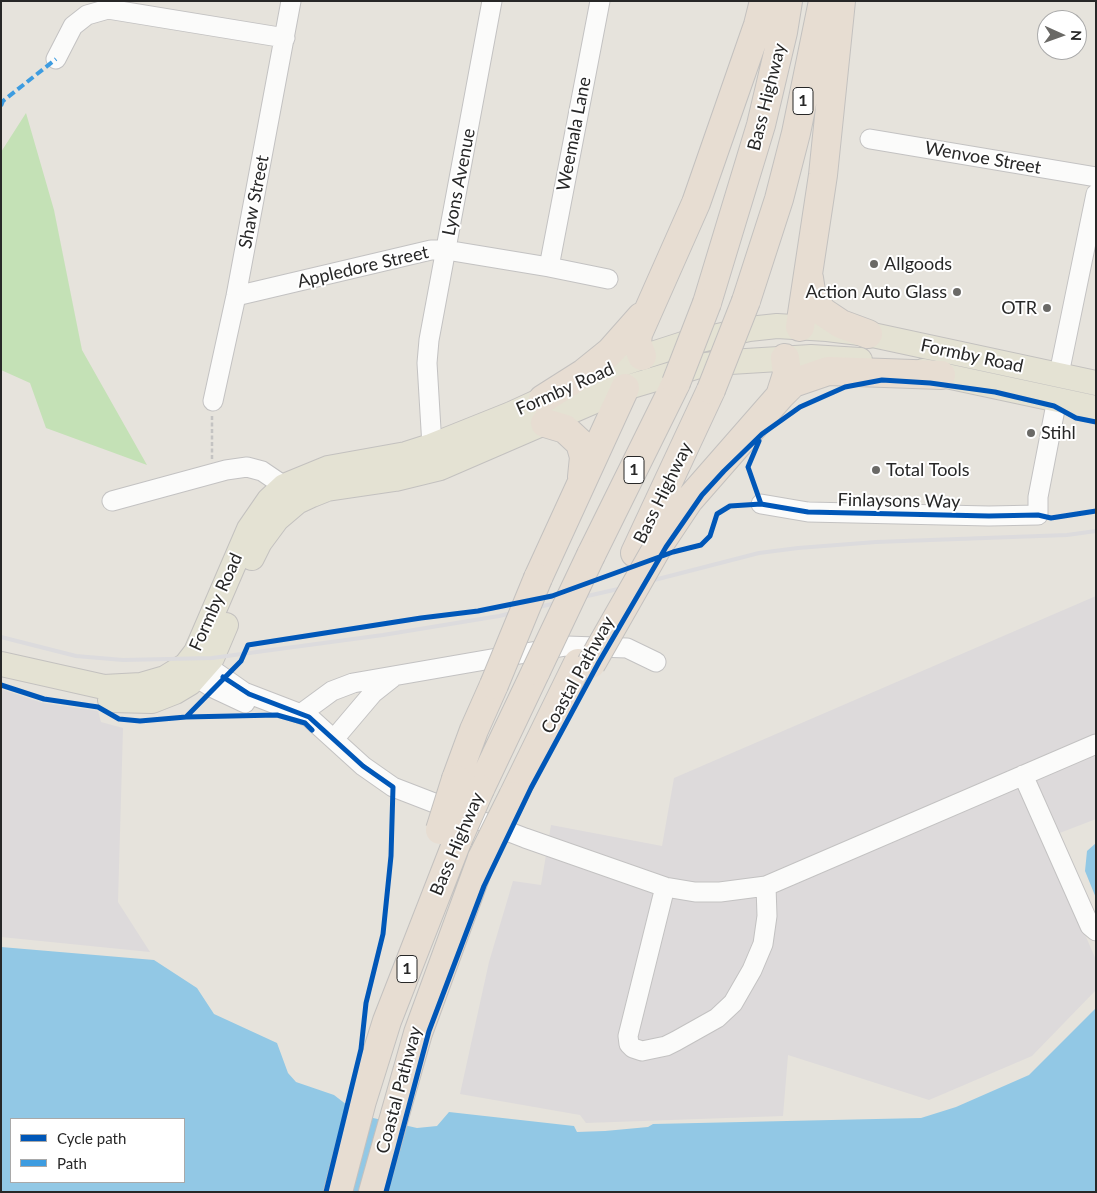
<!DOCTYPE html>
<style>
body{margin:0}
#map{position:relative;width:1097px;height:1193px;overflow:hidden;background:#e6e3dc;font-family:Lato,sans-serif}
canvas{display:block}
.frame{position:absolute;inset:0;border:2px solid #272727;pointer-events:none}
.legend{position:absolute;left:10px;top:1118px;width:175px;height:65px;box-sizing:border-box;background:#fff;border:1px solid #a9a9a9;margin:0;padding:6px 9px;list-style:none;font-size:15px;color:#272727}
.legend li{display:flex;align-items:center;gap:10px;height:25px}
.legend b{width:25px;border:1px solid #a9a9a9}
.north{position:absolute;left:1037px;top:10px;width:50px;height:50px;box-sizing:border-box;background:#fff;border:1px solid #a9a9a9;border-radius:50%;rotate:92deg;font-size:14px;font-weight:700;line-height:20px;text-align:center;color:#272727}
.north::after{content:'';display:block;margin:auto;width:18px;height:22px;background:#6a6966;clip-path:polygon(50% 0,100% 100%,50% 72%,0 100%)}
</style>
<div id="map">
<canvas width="1097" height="1193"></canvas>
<div class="frame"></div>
<ul class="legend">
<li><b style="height:6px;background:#0057b8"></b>Cycle path</li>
<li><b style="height:6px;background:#3d9ce0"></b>Path</li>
</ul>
<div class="north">N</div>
</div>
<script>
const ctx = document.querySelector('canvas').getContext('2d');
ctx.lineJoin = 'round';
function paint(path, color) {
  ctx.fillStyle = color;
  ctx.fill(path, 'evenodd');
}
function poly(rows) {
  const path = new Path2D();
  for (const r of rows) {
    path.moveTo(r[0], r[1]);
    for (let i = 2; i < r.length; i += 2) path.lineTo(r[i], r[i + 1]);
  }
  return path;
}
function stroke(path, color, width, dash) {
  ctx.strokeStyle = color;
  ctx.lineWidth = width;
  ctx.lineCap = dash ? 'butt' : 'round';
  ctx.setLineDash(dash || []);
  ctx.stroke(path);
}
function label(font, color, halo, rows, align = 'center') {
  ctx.font = font + ' Lato,sans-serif';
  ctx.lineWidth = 4;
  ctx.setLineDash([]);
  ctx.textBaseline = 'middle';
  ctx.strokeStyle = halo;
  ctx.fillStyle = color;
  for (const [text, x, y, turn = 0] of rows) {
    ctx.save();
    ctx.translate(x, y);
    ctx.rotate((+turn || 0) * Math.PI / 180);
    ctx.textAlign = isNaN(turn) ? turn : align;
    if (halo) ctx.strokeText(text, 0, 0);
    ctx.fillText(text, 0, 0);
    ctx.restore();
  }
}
const industrial = poly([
 [1096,596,1096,819,1044,839,1096,960,1096,990,1032,1056,929,1100,788,1055,783,1116,586,1123,580,1115,460,1094,489,962,513,881,541,885,551,825,662,846,674,778],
 [1,689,43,703,98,711,101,722,123,728,118,902,150,952,1,937]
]);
const green = poly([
 [26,113,54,210,82,350,147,465,46,428,30,383,1,370,1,152]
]);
const water = poly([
 [1096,843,1096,898,1085,871,1087,851],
 [1,947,154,960,197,988,214,1014,277,1043,288,1073,296,1082,334,1095,360,1115,417,1128,437,1126,449,1112,574,1126,577,1132,605,1131,648,1127,653,1124,921,1118,956,1107,1029,1075,1096,1008,1096,1192,1,1192],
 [11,1119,184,1119,184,1182,11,1182]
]);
const path = poly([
 [212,459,212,415]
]);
const minor = poly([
 [56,59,73,26,87,15,108,9,285,38],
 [870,139,1096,177],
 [549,267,600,1],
 [236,296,431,250,446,250,549,267,608,279],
 [1059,374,1096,194],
 [213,401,236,296,291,1],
 [432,446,427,363,429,340,492,1],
 [112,501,226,470,247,467,262,471,284,486],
 [761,504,808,512,989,516,1038,515,1038,497,1057,399],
 [194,663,207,666,244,692,309,717,363,766,393,787,525,838,665,887,695,892,720,892,766,886,1096,744],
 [187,666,196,677,213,688,245,703],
 [302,713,332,691,353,683,566,646,627,648,656,662],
 [334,739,373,693,392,678],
 [1023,775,1090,926,1096,931],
 [665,887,628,1036,629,1044,633,1048,642,1051,666,1046,676,1041,717,1018,733,1003,752,970,763,944,767,916,766,886]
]);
const major = poly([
 [923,371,1096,408],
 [252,558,260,542,277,519,297,502,312,495,327,489,395,479,440,468,625,388,699,366,730,362,811,357,860,360],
 [1,664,104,687,141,685,165,678,186,665,196,652,249,529,269,500,284,486,328,468,406,454,431,446,511,414,618,365,683,344,749,329,777,326,827,329,868,334,1096,383],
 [110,700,152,701,175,692,190,683,212,658,226,625]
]);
const highway = poly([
 [809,278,812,298,823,312,841,324,868,334],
 [746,301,779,199,796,133,823,1],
 [707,303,761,125,783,32,788,1],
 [800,327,823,175,841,1],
 [642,356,637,343,638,334,696,203,758,25,764,1],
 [780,396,793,383,828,371,941,375],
 [543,399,584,373,610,352,641,317],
 [545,423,565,429,580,443,584,457,582,477],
 [657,548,689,500,780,396,787,374,785,358],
 [635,553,711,390],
 [591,555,676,383],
 [538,578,625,388],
 [456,779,474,730,494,685],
 [480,789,536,671],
 [513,796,578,663],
 [338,1192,362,1101,387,1021,458,839],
 [373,1192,418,1033,482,858]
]);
const rail = poly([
 [1,637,76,656,123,660,212,658,383,635,499,616,627,587,759,553,798,548,876,542,1067,535,1096,531]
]);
const highwayBridge = poly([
 [676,383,707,303],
 [711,390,746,301],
 [591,664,657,548],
 [536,671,591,555],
 [494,685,538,578],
 [440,830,456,779],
 [458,839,480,789],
 [482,858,513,796]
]);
const quiet = poly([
 [1,106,3,101,56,59]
]);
const cycleway = poly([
 [759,441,748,467,761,504],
 [223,677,249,694,309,717,363,766,393,787,391,856,383,934,366,1003,361,1049,326,1192],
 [1,685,44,699,98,707,119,719,140,721,186,717,241,661,248,645,421,618,478,611,552,596,673,552,701,545,710,536,717,514,730,506,761,504,808,512,989,516,1038,515,1051,518,1096,511],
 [186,717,277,715,305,723,312,730],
 [386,1192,429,1031,484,886,531,788,599,662,666,547,702,495,724,471,762,434,800,407,845,387,882,380,930,383,995,392,1054,406,1076,418,1096,422]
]);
const markers = [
 [874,264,5,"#6a6966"],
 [957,292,5,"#6a6966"],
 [1047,308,5,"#6a6966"],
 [1031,433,5,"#6a6966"],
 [876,470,5,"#6a6966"]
];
const shields = [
 [803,101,20],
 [634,470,20],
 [407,969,20]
];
const shieldNames = [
 ["1",803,101],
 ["1",634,470],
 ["1",407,969]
];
const streetNames = [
 ["Bass Highway",767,97,-76],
 ["Weemala Lane",574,134,-79],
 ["Wenvoe Street",983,158,10],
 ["Lyons Avenue",459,182,-79],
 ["Shaw Street",254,202,-79],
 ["Appledore Street",363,267,-13],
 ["Formby Road",972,356,12],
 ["Formby Road",565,389,-24],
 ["Bass Highway",663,493,-64],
 ["Finlaysons Way",899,501,1],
 ["Formby Road",216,602,-66],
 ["Coastal Pathway",578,675,-61],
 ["Bass Highway",457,844,-67],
 ["Coastal Pathway",399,1090,-75]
];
const poiNames = [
 ["Allgoods",884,264],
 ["Action Auto Glass",947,292,"right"],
 ["OTR",1037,308,"right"],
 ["Stihl",1041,433],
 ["Total Tools",886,470]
];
paint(industrial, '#dddadb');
paint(green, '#c4e1b6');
paint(water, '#92c8e5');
stroke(minor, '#c3c2c2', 21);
stroke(major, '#c3c1bf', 26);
stroke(highway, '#c3c1bf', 30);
stroke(path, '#c4c3c2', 2.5, [4, 2.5]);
stroke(minor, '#fbfbfa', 19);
stroke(major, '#e4e2d3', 24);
stroke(highway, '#e7ddd2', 28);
stroke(rail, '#dcdbdd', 4);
stroke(highwayBridge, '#c3c1bf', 30, []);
stroke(highwayBridge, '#e7ddd2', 28);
stroke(quiet, '#3d9ce0', 4, [8, 4]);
stroke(cycleway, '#0057b8', 5);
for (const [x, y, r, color] of markers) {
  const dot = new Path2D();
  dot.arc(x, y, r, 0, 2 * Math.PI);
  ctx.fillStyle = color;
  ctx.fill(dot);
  stroke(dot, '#fff', 2);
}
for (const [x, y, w] of shields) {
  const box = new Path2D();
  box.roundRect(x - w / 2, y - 13.5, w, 27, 4);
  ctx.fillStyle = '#fff';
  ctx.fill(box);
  stroke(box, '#272727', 1);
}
label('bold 16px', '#272727', null, shieldNames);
label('18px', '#272727', '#fff', streetNames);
label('18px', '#272727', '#fff', poiNames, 'left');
</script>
